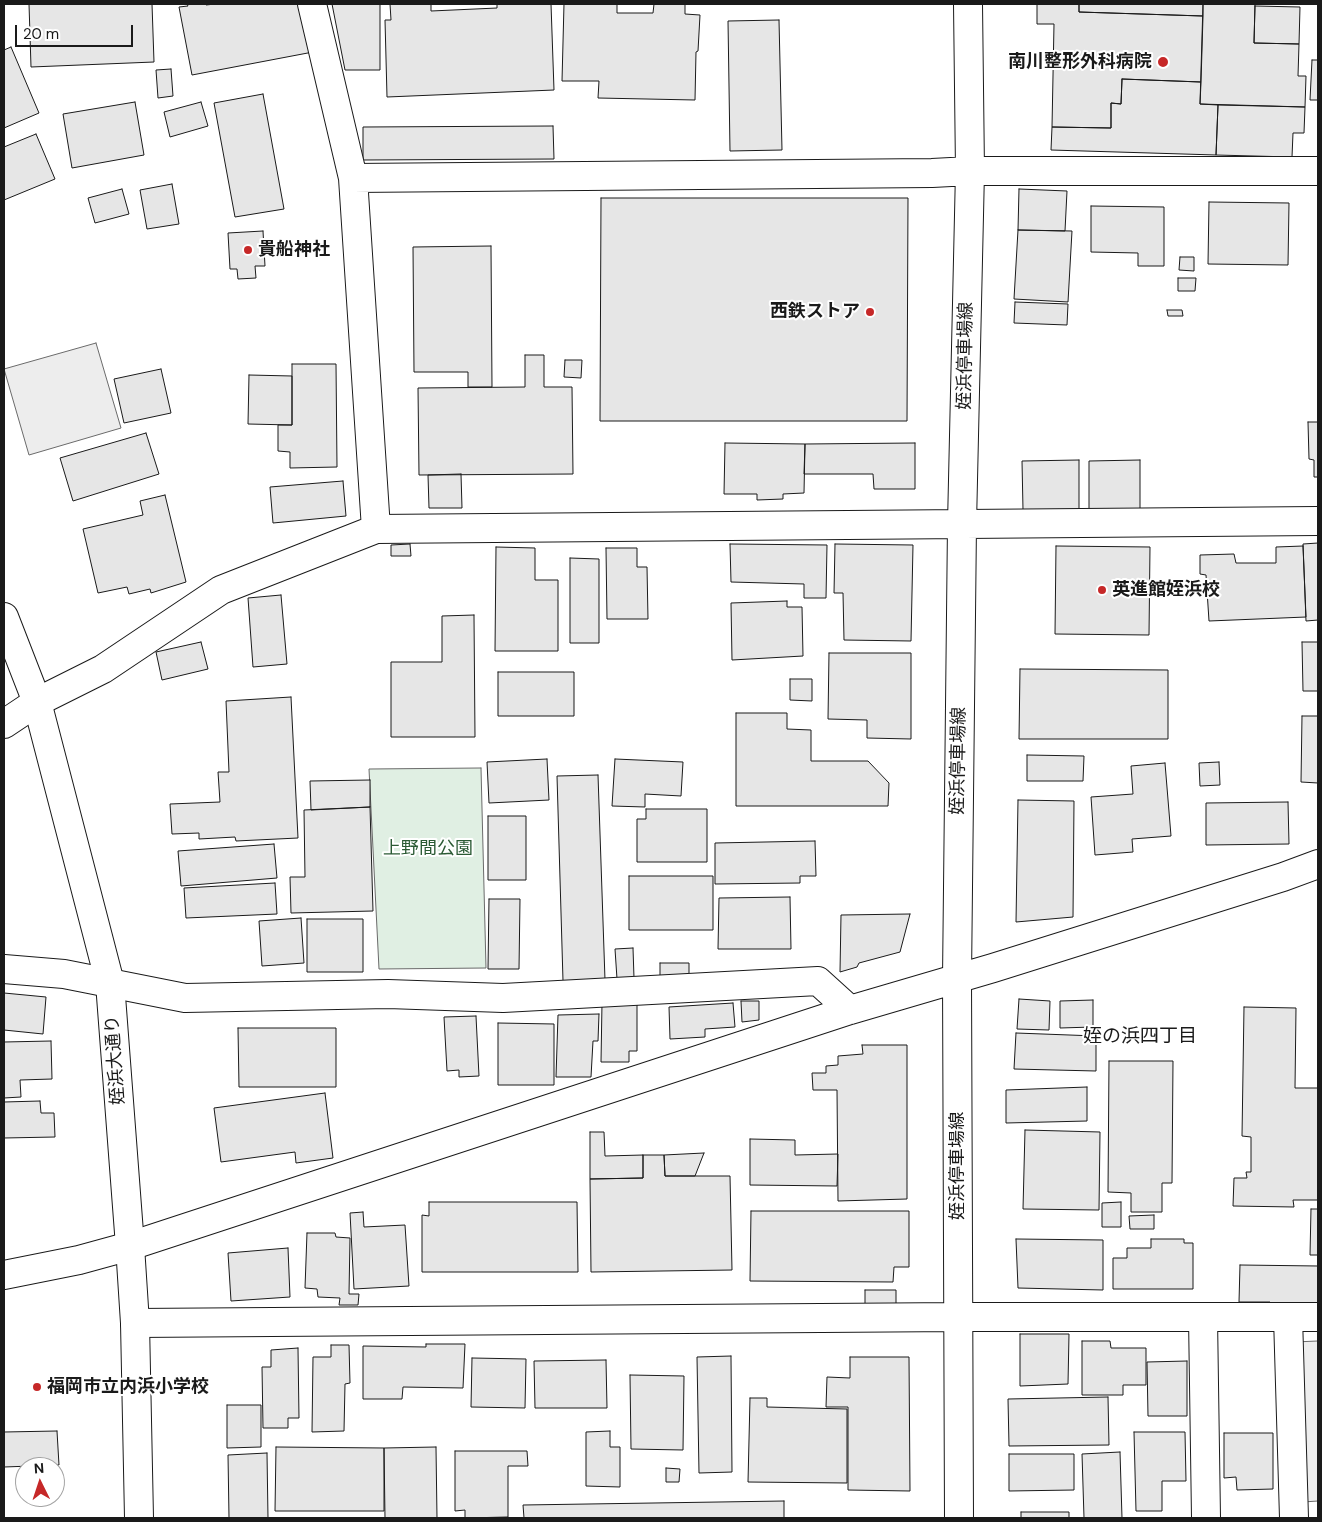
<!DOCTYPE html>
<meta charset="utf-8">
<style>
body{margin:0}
#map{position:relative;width:1322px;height:1522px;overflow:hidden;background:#fff;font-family:"DM Sans",sans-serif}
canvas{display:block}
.frame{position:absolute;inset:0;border:5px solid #1a1a1a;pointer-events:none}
.north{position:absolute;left:15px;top:1457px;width:50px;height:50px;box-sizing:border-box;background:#fff;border:1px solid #a3a3a3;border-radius:50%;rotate:356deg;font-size:14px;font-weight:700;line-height:20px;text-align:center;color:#1a1a1a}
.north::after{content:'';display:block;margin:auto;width:18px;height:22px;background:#c62828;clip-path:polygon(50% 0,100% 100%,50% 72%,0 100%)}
.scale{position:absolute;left:15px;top:25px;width:118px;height:22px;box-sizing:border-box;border:2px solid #1a1a1a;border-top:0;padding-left:6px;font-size:15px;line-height:18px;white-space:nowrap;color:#1a1a1a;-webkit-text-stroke:4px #fff;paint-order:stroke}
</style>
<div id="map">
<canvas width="1322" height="1522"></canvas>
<div class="frame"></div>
<div class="north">N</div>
<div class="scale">20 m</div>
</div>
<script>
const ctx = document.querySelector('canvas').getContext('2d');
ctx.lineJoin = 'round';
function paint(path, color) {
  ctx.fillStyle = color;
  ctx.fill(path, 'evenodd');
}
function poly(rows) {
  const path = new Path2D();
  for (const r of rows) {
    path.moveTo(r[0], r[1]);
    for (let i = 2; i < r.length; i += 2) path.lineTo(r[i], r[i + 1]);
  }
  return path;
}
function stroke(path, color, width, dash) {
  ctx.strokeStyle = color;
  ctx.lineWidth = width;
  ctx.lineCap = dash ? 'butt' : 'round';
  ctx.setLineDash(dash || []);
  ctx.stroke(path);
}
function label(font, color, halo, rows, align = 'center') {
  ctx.font = font + ' "DM Sans","Noto Sans JP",sans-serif';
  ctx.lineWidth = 4;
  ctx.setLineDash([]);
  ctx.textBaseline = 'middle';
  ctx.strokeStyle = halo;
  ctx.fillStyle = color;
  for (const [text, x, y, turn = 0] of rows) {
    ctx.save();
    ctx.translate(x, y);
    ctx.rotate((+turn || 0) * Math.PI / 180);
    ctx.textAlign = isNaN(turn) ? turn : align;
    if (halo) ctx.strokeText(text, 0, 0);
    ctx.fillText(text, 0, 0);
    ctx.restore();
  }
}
const green = poly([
 [481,768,486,968,379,969,369,769,481,768]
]);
const parking = poly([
 [96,343,121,428,29,455,4,369,96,343],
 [1318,1341,1318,1501,1303,1502,1294,1342,1318,1341]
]);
const building = poly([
 [29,4,152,4,154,62,31,67,29,4],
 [187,4,205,4,206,5,215,4,305,4,313,52,192,75,179,7,188,6,187,4],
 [332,4,380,4,380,70,345,70,332,4],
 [390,4,431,4,431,11,497,8,497,4,551,4,554,90,387,97,385,20,391,20,390,4],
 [564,4,617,4,617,13,653,13,654,4,685,4,685,14,700,15,698,51,696,52,695,100,598,98,599,81,562,81,564,4],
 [1037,4,1079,4,1079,12,1203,16,1201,82,1122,79,1121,104,1111,103,1111,128,1052,127,1054,24,1037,24,1037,4],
 [1079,4,1203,4,1203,16,1079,12,1079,4],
 [1203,4,1255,4,1254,43,1299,44,1298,76,1306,76,1305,107,1200,104,1203,4],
 [1255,6,1300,7,1299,44,1254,43,1255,6],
 [779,20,782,150,730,151,728,21,779,20],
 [11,47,39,113,4,128,4,50,11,47],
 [1312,60,1318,60,1318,100,1310,100,1312,60],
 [171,69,173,96,158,98,156,70,171,69],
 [1122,79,1201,82,1200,104,1218,105,1216,155,1051,150,1052,127,1111,128,1111,103,1121,104,1122,79],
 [263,94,284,209,235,217,214,103,263,94],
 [135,102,144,155,72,168,63,114,135,102],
 [201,102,208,126,170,137,164,112,201,102],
 [1218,105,1305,107,1304,133,1293,133,1292,157,1216,155,1218,105],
 [553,126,554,159,363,160,363,127,553,126],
 [36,134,55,179,4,200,4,147,36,134],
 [172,184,179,224,147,229,140,190,172,184],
 [122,189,129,214,95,223,88,198,122,189],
 [1019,189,1067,191,1065,231,1018,230,1019,189],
 [601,198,908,198,907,421,600,421,601,198],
 [1209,202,1289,203,1288,265,1208,264,1209,202],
 [1091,206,1164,207,1164,266,1138,266,1138,253,1091,252,1091,206],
 [1018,230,1072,231,1068,302,1014,299,1018,230],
 [263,231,265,266,255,266,256,278,238,279,237,269,230,269,228,233,263,231],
 [491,246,492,387,468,387,468,372,414,372,413,247,491,246],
 [1180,257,1194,257,1194,271,1179,270,1180,257],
 [1178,278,1196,278,1195,291,1178,291,1178,278],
 [1015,302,1068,304,1067,325,1014,323,1015,302],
 [1167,310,1182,310,1183,316,1168,316,1167,310],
 [525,355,544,355,544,387,572,387,573,474,419,475,418,388,525,387,525,355],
 [565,360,582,360,581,378,564,377,565,360],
 [292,364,336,364,337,467,290,468,290,452,278,451,278,425,292,425,292,364],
 [161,369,171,413,124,423,114,379,161,369],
 [249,375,292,376,292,425,248,424,249,375],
 [1308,422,1318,422,1318,477,1314,477,1314,460,1309,459,1308,422],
 [146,433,159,474,73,501,60,458,146,433],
 [725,443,805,444,804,493,783,494,783,499,757,500,757,494,724,494,725,443],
 [915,443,915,489,874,489,873,474,804,474,805,444,915,443],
 [1079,460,1079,510,1023,510,1022,461,1079,460],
 [1140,460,1140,509,1089,509,1089,461,1140,460],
 [461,474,462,508,429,508,428,475,461,474],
 [343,481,346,516,273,523,270,487,343,481],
 [165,495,186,582,151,593,150,589,129,594,127,587,98,593,83,529,143,515,140,501,165,495],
 [1318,543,1318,620,1306,621,1303,544,1318,543],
 [410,544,411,556,391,556,391,545,410,544],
 [730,544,827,545,826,598,804,598,804,584,731,582,730,544],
 [835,544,913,545,911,641,844,640,843,593,834,593,835,544],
 [1056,546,1150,547,1149,635,1055,634,1056,546],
 [1303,546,1306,617,1209,621,1206,575,1200,574,1200,555,1234,554,1236,563,1276,563,1276,547,1303,546],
 [496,547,535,548,535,580,558,580,558,651,495,651,496,547],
 [606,548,637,548,637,567,647,567,648,619,607,619,606,548],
 [570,558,599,559,599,643,570,643,570,558],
 [281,595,287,664,253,667,248,598,281,595],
 [787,601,787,607,802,607,803,656,732,660,731,603,787,601],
 [474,615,475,737,391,737,391,662,442,662,442,616,474,615],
 [201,642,208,669,162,680,156,652,201,642],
 [1302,642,1318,642,1318,691,1303,691,1302,642],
 [829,653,911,653,911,739,867,738,867,720,828,719,829,653],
 [1020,669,1168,670,1168,739,1019,739,1020,669],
 [498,672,574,672,574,716,498,716,498,672],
 [790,679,812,679,812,701,790,700,790,679],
 [291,697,298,838,236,841,235,837,199,839,199,833,172,834,170,804,220,802,218,772,229,772,226,701,291,697],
 [736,713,787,713,787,729,811,730,811,761,868,761,889,783,888,806,736,806,736,713],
 [1302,716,1318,716,1318,783,1301,782,1302,716],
 [1027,755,1084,756,1083,781,1027,781,1027,755],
 [547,759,549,800,489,803,487,762,547,759],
 [615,759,683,762,681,796,645,794,645,807,612,806,615,759],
 [1219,762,1220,785,1200,786,1199,763,1219,762],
 [1165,763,1171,836,1132,839,1133,852,1095,855,1091,797,1133,794,1131,766,1165,763],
 [598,775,605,980,563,981,557,776,598,775],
 [370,780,370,807,311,810,310,781,370,780],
 [1018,800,1074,801,1073,917,1016,922,1018,800],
 [1288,802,1289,844,1206,845,1206,803,1288,802],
 [370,807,373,911,291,913,290,877,305,877,304,810,370,807],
 [646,809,707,809,707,862,637,862,637,819,646,819,646,809],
 [488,816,526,816,526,880,488,880,488,816],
 [815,841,816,876,800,876,800,883,715,884,715,843,815,841],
 [274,844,277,878,181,886,178,851,274,844],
 [629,876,713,876,713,930,629,930,629,876],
 [275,883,277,914,186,918,184,888,275,883],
 [790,897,791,949,718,949,719,898,790,897],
 [489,899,520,899,519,969,488,969,489,899],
 [910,914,900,952,859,963,857,967,840,972,841,915,910,914],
 [301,918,304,963,262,966,259,921,301,918],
 [307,919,363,919,363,972,307,972,307,919],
 [633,948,634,978,617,979,615,949,633,948],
 [660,963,689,963,689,981,660,982,660,963],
 [4,993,46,997,43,1034,4,1030,4,993],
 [1019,999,1050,1001,1049,1030,1017,1029,1019,999],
 [1093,1000,1093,1027,1060,1028,1060,1001,1093,1000],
 [741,1001,759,1001,759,1020,742,1022,741,1001],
 [602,1003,637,1003,637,1051,629,1051,629,1062,601,1062,602,1003],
 [733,1003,735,1027,705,1029,705,1037,670,1039,669,1007,733,1003],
 [1244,1007,1296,1008,1295,1088,1318,1088,1318,1200,1293,1200,1294,1207,1233,1206,1234,1178,1247,1178,1246,1172,1251,1172,1251,1137,1242,1136,1244,1007],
 [599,1014,598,1041,593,1041,591,1077,556,1077,558,1015,599,1014],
 [476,1016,479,1076,459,1077,459,1070,447,1071,444,1017,476,1016],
 [498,1023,554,1024,554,1085,498,1085,498,1023],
 [238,1028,336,1028,336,1087,239,1087,238,1028],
 [1016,1033,1096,1036,1096,1071,1014,1069,1016,1033],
 [51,1041,52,1079,20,1080,21,1097,4,1098,4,1042,51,1041],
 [862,1045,907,1045,907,1199,838,1201,837,1090,813,1090,812,1073,826,1073,826,1066,838,1065,838,1056,863,1054,862,1045],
 [1109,1061,1173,1061,1172,1183,1162,1183,1162,1212,1131,1212,1131,1193,1108,1192,1109,1061],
 [1087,1087,1087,1121,1006,1123,1006,1090,1087,1087],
 [325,1093,333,1158,296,1163,295,1152,221,1162,214,1108,325,1093],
 [40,1101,41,1113,54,1113,55,1137,4,1138,4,1102,40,1101],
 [1025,1130,1100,1132,1099,1210,1023,1209,1025,1130],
 [590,1132,604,1132,605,1156,643,1155,643,1178,590,1179,590,1132],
 [750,1139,795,1140,795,1155,838,1154,837,1186,750,1185,750,1139],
 [704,1153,695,1176,665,1176,664,1155,704,1153],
 [643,1155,664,1155,665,1176,730,1176,732,1270,591,1272,590,1179,643,1178,643,1155],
 [429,1202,577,1202,578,1272,422,1272,422,1215,429,1216,429,1202],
 [1121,1202,1121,1227,1102,1227,1102,1203,1121,1202],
 [1311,1209,1318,1209,1318,1255,1310,1255,1311,1209],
 [751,1211,909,1211,909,1267,894,1267,893,1282,750,1281,751,1211],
 [363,1212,364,1227,405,1225,409,1286,354,1289,350,1213,363,1212],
 [1154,1215,1154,1229,1130,1229,1129,1216,1154,1215],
 [307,1233,335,1233,336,1237,350,1238,349,1294,359,1294,358,1305,339,1305,340,1298,318,1297,317,1289,305,1288,307,1233],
 [1016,1239,1103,1240,1103,1290,1018,1288,1016,1239],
 [1151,1239,1184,1239,1184,1243,1193,1243,1193,1289,1113,1289,1113,1258,1127,1258,1127,1248,1151,1248,1151,1239],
 [288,1248,290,1297,231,1301,228,1253,288,1248],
 [1240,1265,1318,1266,1318,1308,1269,1308,1270,1302,1239,1302,1240,1265],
 [865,1290,896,1290,896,1307,865,1307,865,1290],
 [1020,1334,1069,1334,1068,1384,1020,1386,1020,1334],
 [1082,1341,1110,1341,1111,1348,1146,1348,1146,1385,1123,1385,1123,1395,1082,1395,1082,1341],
 [426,1344,465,1344,463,1388,403,1387,402,1399,363,1399,363,1346,426,1347,426,1344],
 [331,1345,349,1345,350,1383,345,1384,344,1431,312,1432,313,1357,331,1357,331,1345],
 [298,1348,299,1418,288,1418,288,1428,263,1428,262,1367,271,1367,271,1350,298,1348],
 [731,1356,732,1472,699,1473,697,1357,731,1356],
 [850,1357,909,1357,910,1491,848,1490,848,1407,826,1407,827,1377,850,1378,850,1357],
 [472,1358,526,1359,525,1408,471,1407,472,1358],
 [606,1360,607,1408,535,1408,534,1361,606,1360],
 [1187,1361,1187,1416,1148,1416,1147,1362,1187,1361],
 [630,1375,684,1376,683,1450,631,1449,630,1375],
 [1108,1397,1109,1445,1009,1446,1008,1399,1108,1397],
 [750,1398,767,1398,767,1407,847,1409,847,1483,748,1482,750,1398],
 [227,1405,261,1405,261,1447,227,1448,227,1405],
 [57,1431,59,1465,4,1467,4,1432,57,1431],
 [610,1431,610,1447,620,1447,620,1487,586,1486,586,1432,610,1431],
 [1134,1432,1185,1432,1186,1481,1162,1481,1162,1511,1136,1511,1134,1432],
 [1224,1433,1273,1433,1273,1489,1237,1490,1236,1477,1224,1478,1224,1433],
 [276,1447,384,1448,384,1511,275,1511,276,1447],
 [436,1447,437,1518,385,1518,384,1448,436,1447],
 [455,1451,527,1451,528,1466,508,1466,508,1517,465,1518,465,1510,455,1511,455,1451],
 [1120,1452,1122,1518,1084,1518,1082,1454,1120,1452],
 [267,1453,268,1518,229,1518,228,1455,267,1453],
 [1009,1454,1074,1454,1074,1490,1009,1491,1009,1454],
 [666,1468,680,1469,679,1482,666,1482,666,1468],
 [784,1501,784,1518,524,1518,523,1505,784,1501],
 [1021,1512,1069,1512,1069,1518,1021,1518,1021,1512]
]);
const minor = poly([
 [312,4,353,178,376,529],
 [353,178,932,173,970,171,1318,171],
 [4,724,37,702,103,669,221,590,376,529,1318,521],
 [4,969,64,974,185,998,388,994,503,998,818,981,850,1010],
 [4,1275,79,1260,130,1246,850,1010,993,968,1283,877,1318,864],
 [1203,1317,1206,1518],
 [1288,1317,1294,1518],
 [135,1323,958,1317,1318,1317],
 [959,1518,957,978,962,524,970,171,968,4]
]);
const major = poly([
 [4,617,37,702,110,983,130,1246,135,1323,139,1518]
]);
const markers = [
 [1163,62,6,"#c62828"],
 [248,250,5,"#c62828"],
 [870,312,5,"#c62828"],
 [1102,590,5,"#c62828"],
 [37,1387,5,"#c62828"]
];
const poiNames = [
 ["南川整形外科病院",1152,62,"right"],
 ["貴船神社",258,250],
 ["西鉄ストア",860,312,"right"],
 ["英進館姪浜校",1112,590],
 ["福岡市立内浜小学校",47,1387]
];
const streetNames = [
 ["姪浜停車場線",966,356,-89],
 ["姪浜停車場線",959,761,-89],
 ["姪浜大通り",116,1060,-94],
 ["姪浜停車場線",958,1166,-90]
];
const parkNames = [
 ["上野間公園",428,849]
];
const neighbourhoodNames = [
 ["姪の浜四丁目",1140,1037]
];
paint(green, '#e0efe3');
stroke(green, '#6a6a6a', 1);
paint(parking, '#ededed');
stroke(parking, '#6a6a6a', 1);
paint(building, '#e6e6e6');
stroke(building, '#1a1a1a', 1);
stroke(minor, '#1a1a1a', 30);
stroke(major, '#1a1a1a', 30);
stroke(minor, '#fff', 28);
stroke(major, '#fff', 28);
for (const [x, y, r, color] of markers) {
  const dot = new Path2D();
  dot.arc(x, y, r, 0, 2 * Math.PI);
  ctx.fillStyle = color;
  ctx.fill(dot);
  stroke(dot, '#fff', 2);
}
label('bold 18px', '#1a1a1a', '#fff', poiNames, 'left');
label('18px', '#1a1a1a', '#fff', streetNames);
label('18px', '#2b5a34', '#fff', parkNames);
label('19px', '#1a1a1a', '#fff', neighbourhoodNames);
</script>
